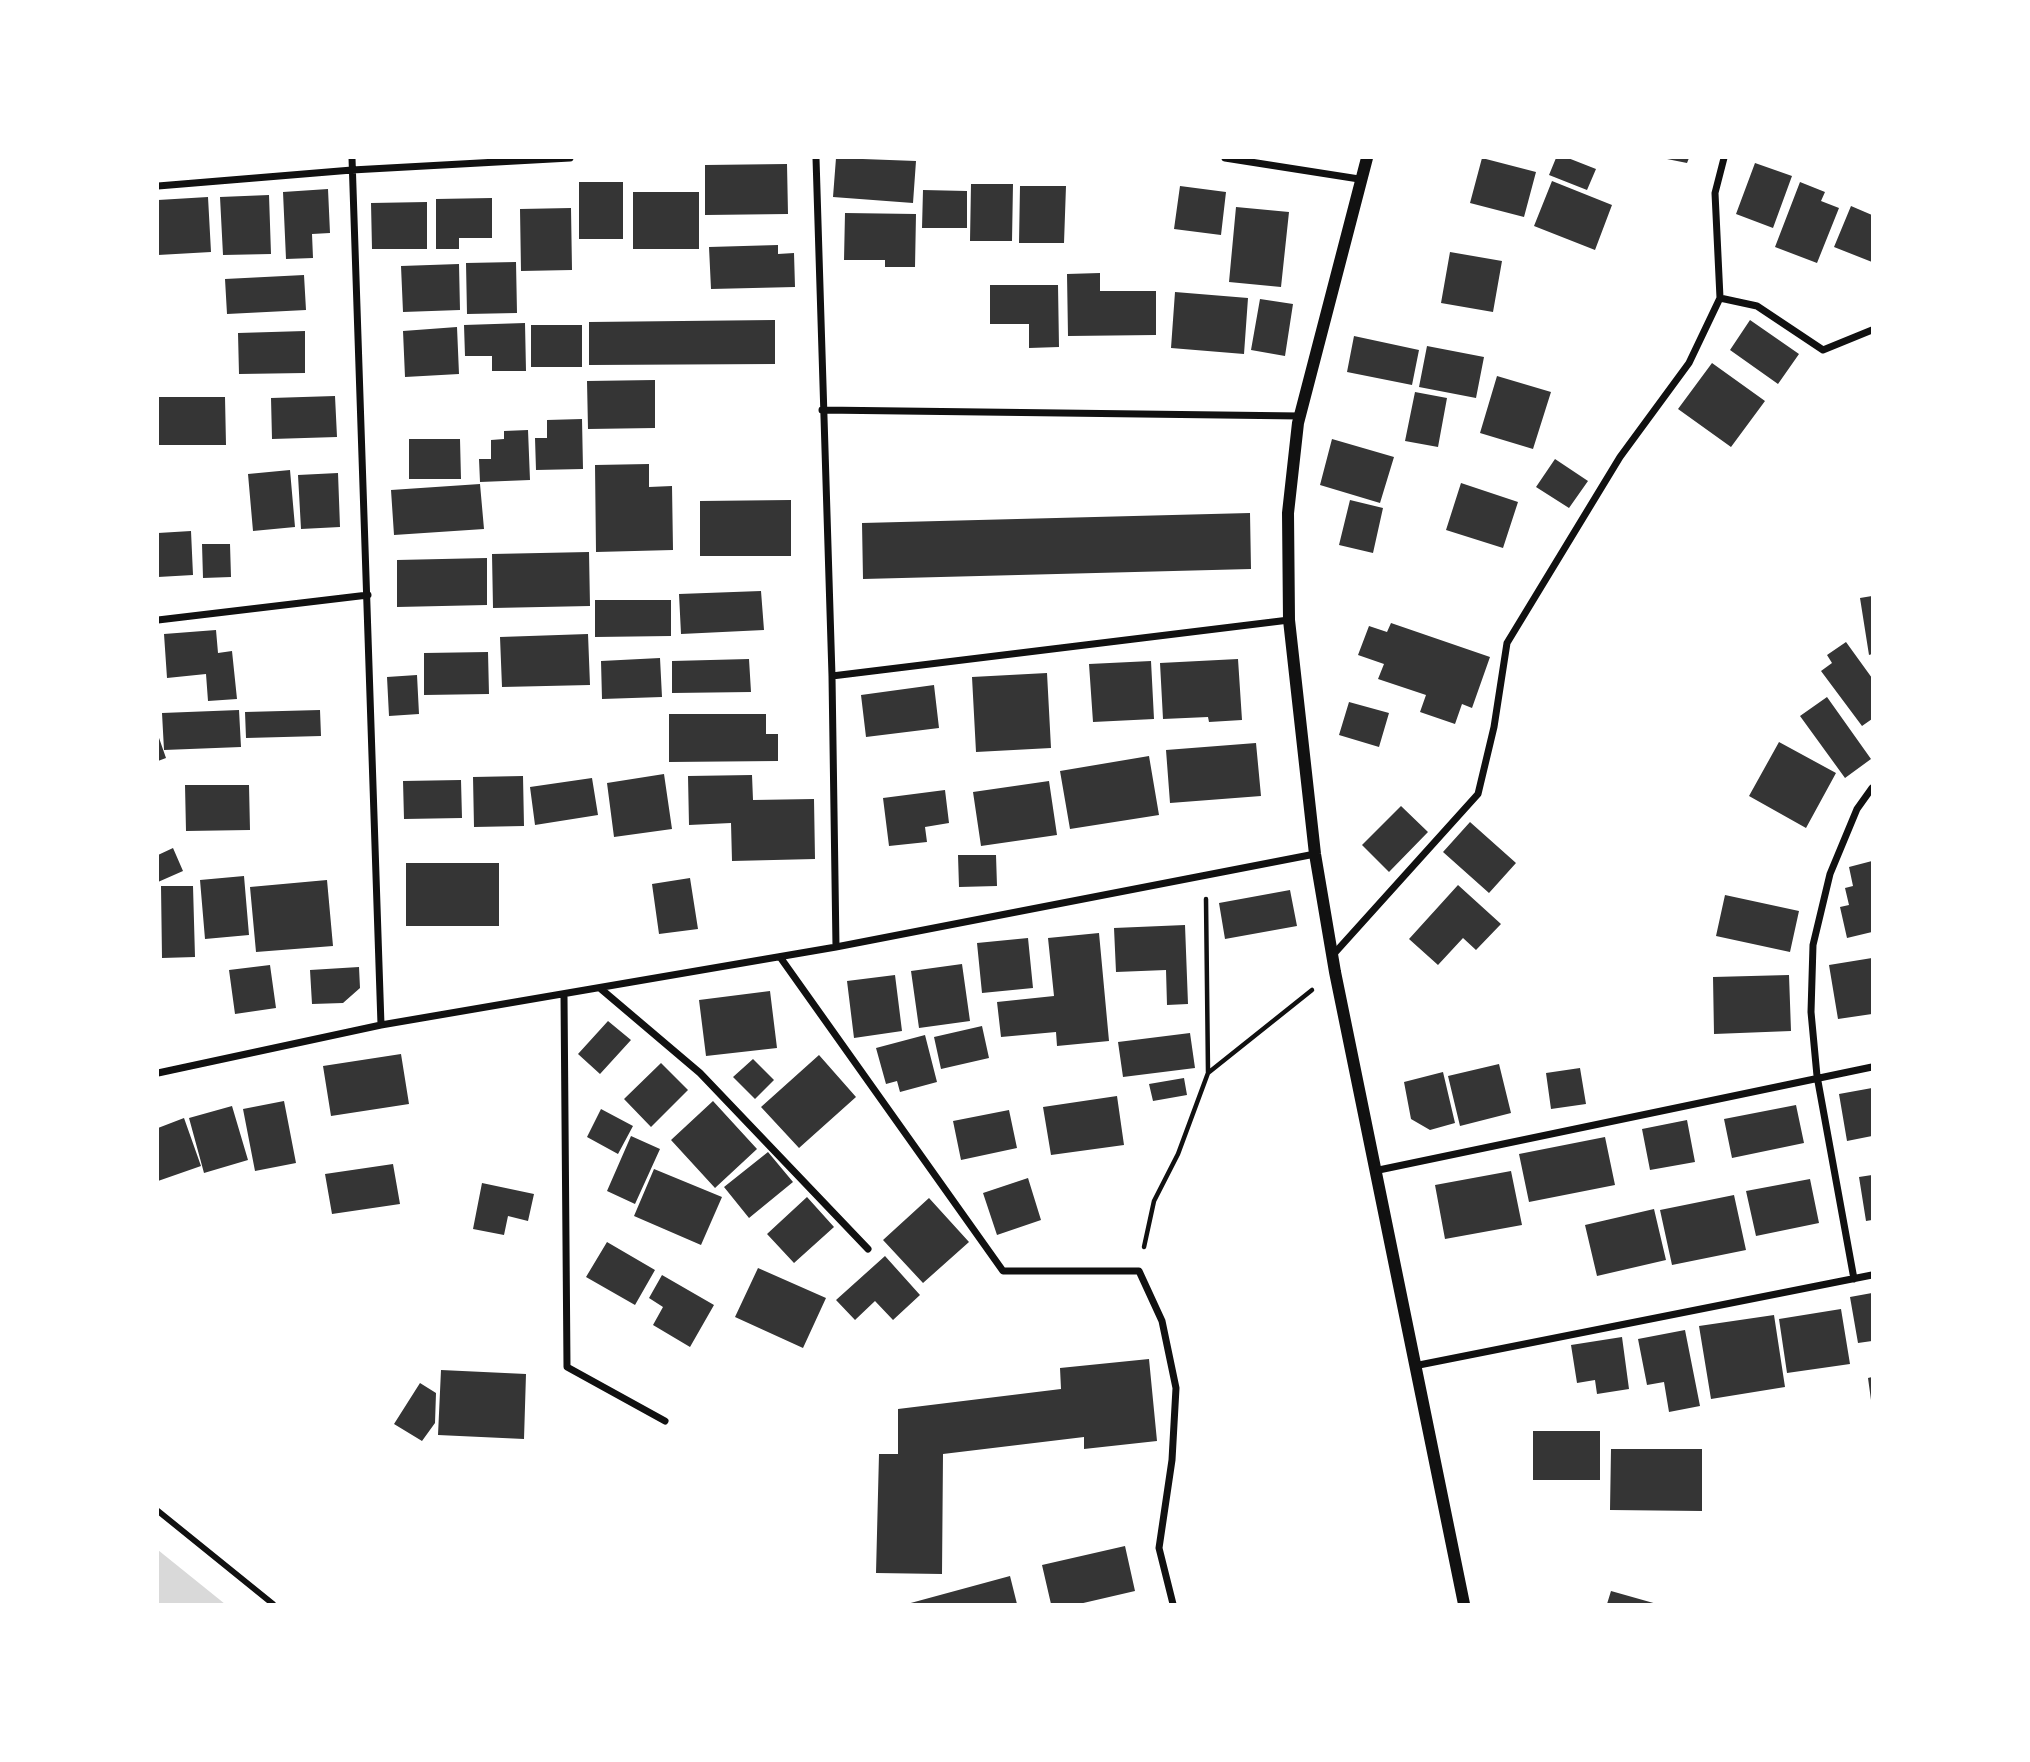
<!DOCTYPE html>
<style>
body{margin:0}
#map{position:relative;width:2030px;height:1762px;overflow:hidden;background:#fff;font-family:"Fira Sans",sans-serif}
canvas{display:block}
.frame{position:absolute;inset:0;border:159px solid #fff;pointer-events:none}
</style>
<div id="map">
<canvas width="2030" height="1762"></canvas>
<div class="frame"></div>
</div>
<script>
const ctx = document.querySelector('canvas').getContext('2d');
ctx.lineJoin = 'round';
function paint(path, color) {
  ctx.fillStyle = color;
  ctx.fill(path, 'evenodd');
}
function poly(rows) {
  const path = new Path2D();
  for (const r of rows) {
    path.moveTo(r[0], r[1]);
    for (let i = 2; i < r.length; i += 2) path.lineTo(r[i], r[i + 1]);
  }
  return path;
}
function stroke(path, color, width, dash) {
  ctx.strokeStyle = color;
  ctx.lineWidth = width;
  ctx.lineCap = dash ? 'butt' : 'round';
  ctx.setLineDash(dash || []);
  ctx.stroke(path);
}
const water = poly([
 [158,1550,225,1604,158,1604]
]);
const building = poly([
 [836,158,916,161,913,203,833,197],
 [1482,158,1536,172,1524,217,1470,203],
 [1556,158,1568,158,1596,169,1587,190,1549,175],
 [1667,159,1667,158,1689,158,1687,163],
 [1755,163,1792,176,1773,228,1736,214],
 [787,164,788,214,705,215,705,165],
 [1552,181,1612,205,1595,250,1534,226],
 [579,182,623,182,623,239,579,239],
 [1800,182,1825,192,1821,201,1839,208,1817,263,1775,247],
 [971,184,1013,184,1012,241,970,241],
 [1020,186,1066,186,1064,243,1019,243],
 [1180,186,1226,192,1221,235,1174,229],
 [328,189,330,233,312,234,313,258,286,259,283,192],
 [923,190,967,191,967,228,922,228],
 [633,192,699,192,699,249,633,249],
 [269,195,271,254,223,255,220,197],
 [208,197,211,252,158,255,158,200],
 [492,198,492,238,459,238,459,249,436,249,436,199],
 [427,202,427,249,372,249,371,203],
 [1851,206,1872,215,1872,262,1834,247],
 [1236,207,1289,212,1281,287,1229,282],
 [571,208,572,270,521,271,520,209],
 [845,213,916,214,915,267,885,267,885,260,844,260],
 [778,245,778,254,794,253,795,287,711,289,709,247],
 [1450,252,1502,261,1493,312,1441,303],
 [516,262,517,313,467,314,466,263],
 [459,264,460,310,403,312,401,266],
 [1100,273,1100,291,1156,291,1156,335,1068,336,1067,274],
 [304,275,306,310,227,314,225,279],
 [990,285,1058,285,1059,347,1029,348,1029,324,990,324],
 [1175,292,1248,298,1244,354,1171,348],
 [1260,299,1293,304,1285,356,1251,350],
 [775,320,775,364,589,365,589,322],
 [1750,320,1799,354,1778,384,1730,350],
 [525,323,526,371,492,371,492,356,465,356,464,325],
 [531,325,582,325,582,367,531,367],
 [457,327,459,374,405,377,403,331],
 [305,331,305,373,239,374,238,333],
 [1354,336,1419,350,1412,385,1347,372],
 [1427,346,1484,357,1476,398,1419,387],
 [1712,363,1765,401,1731,447,1678,409],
 [1497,376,1551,392,1533,449,1480,433],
 [655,380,655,428,588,429,587,381],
 [1415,392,1447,398,1438,447,1405,441],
 [335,396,337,437,272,439,271,398],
 [158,397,225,397,226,445,158,445],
 [582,419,583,469,536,470,535,438,547,438,547,420],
 [528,430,530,480,480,482,479,459,491,459,491,440,504,439,504,431],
 [409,439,460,439,461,479,409,479],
 [1332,439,1394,457,1380,503,1320,485],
 [1555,459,1588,481,1569,508,1536,487],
 [649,464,649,487,672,486,673,550,596,552,595,465],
 [290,470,295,527,253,531,248,474],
 [338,473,340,527,301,529,298,475],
 [1461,483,1518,502,1503,548,1446,530],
 [480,484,484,529,394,535,391,490],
 [791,500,791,556,700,556,700,501],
 [1350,500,1383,508,1373,553,1339,545],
 [1250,513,1251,569,863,579,862,523],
 [191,531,193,575,158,577,158,533],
 [202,544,230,544,231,577,203,578],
 [589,552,590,606,493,608,492,554],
 [487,558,487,605,397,607,397,560],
 [761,591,764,630,681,634,679,594],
 [1872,596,1872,654,1869,655,1860,598],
 [595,600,671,600,671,636,595,637],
 [1391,623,1490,657,1472,708,1462,704,1455,724,1420,712,1426,695,1378,679,1384,664,1358,655,1369,626,1387,632],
 [216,630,218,653,232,651,237,699,208,701,206,674,167,678,164,634],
 [588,634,590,685,502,687,500,637],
 [1846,642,1872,678,1872,719,1862,726,1821,671,1832,663,1827,655],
 [488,652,489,694,424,695,424,653],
 [660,658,662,697,602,699,601,661],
 [749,659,751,692,672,693,672,661],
 [1238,659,1242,720,1209,722,1208,717,1163,719,1160,663],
 [1151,661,1154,719,1093,722,1089,664],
 [1047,673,1051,748,976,752,972,677],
 [417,675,419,714,389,716,387,677],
 [934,685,939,728,866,737,861,695],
 [1827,697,1871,759,1845,778,1800,716],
 [1349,702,1389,713,1379,747,1339,735],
 [239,710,241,747,164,750,162,713],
 [320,710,321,736,246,738,245,712],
 [669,714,766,714,766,734,778,734,778,761,669,762],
 [158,735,166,758,158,761],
 [1779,742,1836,773,1806,828,1749,796],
 [1256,743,1261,796,1170,803,1166,750],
 [1149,756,1159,815,1070,829,1060,771],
 [664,774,672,829,614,837,607,783],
 [752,775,753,800,814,799,815,859,732,861,731,823,689,825,688,776],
 [523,776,524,826,474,827,473,777],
 [592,778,598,815,535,825,530,787],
 [461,780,462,818,404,819,403,781],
 [1049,781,1057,835,981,846,973,792],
 [185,785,249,785,250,830,186,831],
 [945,790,949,823,925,827,927,842,889,846,883,798],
 [1401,806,1428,832,1389,872,1362,845],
 [1470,822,1516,863,1489,893,1443,852],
 [173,848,183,871,158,882,158,855],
 [958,855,996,855,997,886,959,887],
 [1872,861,1872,932,1847,938,1840,907,1849,905,1845,888,1853,886,1849,867],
 [406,863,499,863,499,926,406,926],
 [244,876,249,935,205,939,200,880],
 [690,878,698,929,659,934,652,884],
 [327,880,333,946,256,952,250,887],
 [1458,885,1501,924,1476,950,1463,938,1438,965,1409,939],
 [161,886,193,886,195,957,162,958],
 [1290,890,1297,926,1225,939,1219,903],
 [1725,895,1799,911,1790,952,1716,936],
 [1185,925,1188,1004,1167,1005,1166,970,1116,972,1114,928],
 [1099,933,1109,1041,1057,1046,1056,1032,1001,1037,997,1002,1054,996,1048,938],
 [1028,938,1033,988,982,993,977,943],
 [1872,958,1872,1014,1838,1019,1829,965],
 [962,964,970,1021,919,1028,911,971],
 [270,965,276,1008,235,1014,229,970],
 [359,967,360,988,343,1003,312,1004,310,970],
 [895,975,902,1031,854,1038,847,981],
 [1789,975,1791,1031,1714,1034,1713,977],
 [770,991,777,1048,706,1056,699,1000],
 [608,1021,631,1040,600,1074,578,1054],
 [982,1026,989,1058,941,1069,934,1037],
 [1190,1033,1195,1068,1123,1077,1118,1042],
 [925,1035,937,1082,900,1092,897,1081,886,1084,876,1048],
 [401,1054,409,1104,331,1116,323,1066],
 [819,1055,856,1097,799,1148,761,1107],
 [753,1059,774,1080,755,1099,733,1077],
 [661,1063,688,1090,651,1127,624,1099],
 [1499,1064,1511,1113,1460,1126,1448,1076],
 [1580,1068,1586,1104,1551,1109,1546,1073],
 [1443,1072,1455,1123,1430,1130,1411,1119,1404,1082],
 [1184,1078,1187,1095,1153,1101,1149,1084],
 [1872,1088,1872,1136,1847,1141,1839,1094],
 [1117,1096,1124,1145,1051,1155,1043,1107],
 [284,1101,296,1163,255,1171,243,1109],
 [713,1101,757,1149,715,1188,671,1140],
 [1796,1105,1804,1143,1732,1158,1724,1119],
 [232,1106,248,1160,204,1173,189,1118],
 [601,1109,633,1126,618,1154,587,1137],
 [1009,1110,1017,1148,961,1160,953,1121],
 [184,1118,201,1166,158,1181,158,1128],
 [1687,1120,1695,1162,1650,1170,1642,1129],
 [631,1136,660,1149,635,1204,607,1191],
 [1605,1137,1615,1185,1529,1202,1519,1154],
 [768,1152,793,1182,749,1218,724,1187],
 [393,1164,400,1204,332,1214,325,1174],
 [654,1169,722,1197,701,1245,634,1216],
 [1511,1171,1522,1225,1445,1239,1435,1185],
 [1872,1175,1872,1220,1866,1221,1859,1177],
 [1028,1178,1041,1220,997,1235,983,1193],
 [1810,1179,1819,1223,1756,1236,1746,1191],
 [482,1183,534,1194,528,1221,508,1216,504,1235,473,1229],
 [1734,1195,1746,1250,1672,1265,1660,1210],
 [807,1197,834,1227,794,1263,767,1234],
 [929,1198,969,1242,923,1283,883,1240],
 [1654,1209,1666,1260,1597,1276,1585,1225],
 [607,1242,655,1270,635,1305,586,1277],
 [885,1256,920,1295,893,1320,875,1301,855,1320,836,1300],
 [758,1268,826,1298,803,1348,735,1317],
 [662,1275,714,1305,690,1347,653,1325,663,1307,649,1298],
 [1872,1293,1872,1341,1858,1343,1850,1297],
 [1841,1309,1850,1364,1787,1373,1779,1319],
 [1774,1315,1785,1387,1711,1399,1699,1326],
 [1685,1330,1700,1406,1669,1412,1664,1382,1647,1385,1638,1339],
 [1622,1337,1629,1389,1597,1394,1595,1380,1577,1383,1571,1345],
 [1149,1359,1157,1441,1084,1449,1084,1437,943,1454,942,1574,876,1573,879,1454,898,1454,898,1409,1061,1389,1060,1368],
 [441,1370,526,1374,524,1439,438,1435],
 [1872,1377,1872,1400,1871,1400,1868,1378],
 [420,1383,436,1393,435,1423,422,1441,394,1424],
 [1533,1431,1600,1431,1600,1480,1533,1480],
 [1611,1449,1702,1449,1702,1511,1610,1510],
 [1125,1546,1135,1591,1079,1604,1051,1604,1042,1565],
 [1010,1576,1017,1604,907,1604],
 [1611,1591,1657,1604,1607,1604]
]);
const path = poly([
 [1206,899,1208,1072],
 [1144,1247,1154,1201,1178,1154,1208,1073,1312,990]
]);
const pedestrian = poly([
 [158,1511,273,1604]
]);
const minor = poly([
 [352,158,381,1025],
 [816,158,832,676,836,947],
 [1225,158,1359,179],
 [158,186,352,170,570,158],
 [1720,298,1757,306,1823,350,1872,330],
 [822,410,1300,416],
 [158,620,368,595],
 [832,676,1289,620],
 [1332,956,1478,794,1494,727,1507,643,1620,457,1689,363,1720,298,1715,193,1724,158],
 [780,957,1003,1271,1139,1271,1162,1321,1176,1388,1172,1460,1159,1548,1173,1604],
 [601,989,700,1073,868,1249],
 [564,995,567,1367,665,1421],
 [158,1073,381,1025,836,947,1315,854],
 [1374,1171,1872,1067],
 [1854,1279,1817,1076,1811,1012,1813,945,1830,874,1857,809,1872,788],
 [1414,1366,1872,1275]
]);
const tertiary = poly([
 [1367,158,1298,423,1288,513,1289,620,1315,854,1335,972,1464,1604]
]);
paint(water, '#d9d9d9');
paint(building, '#353535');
stroke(path, '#111', 4.5);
stroke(pedestrian, '#111', 6);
stroke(minor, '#111', 7);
stroke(tertiary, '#111', 12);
</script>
